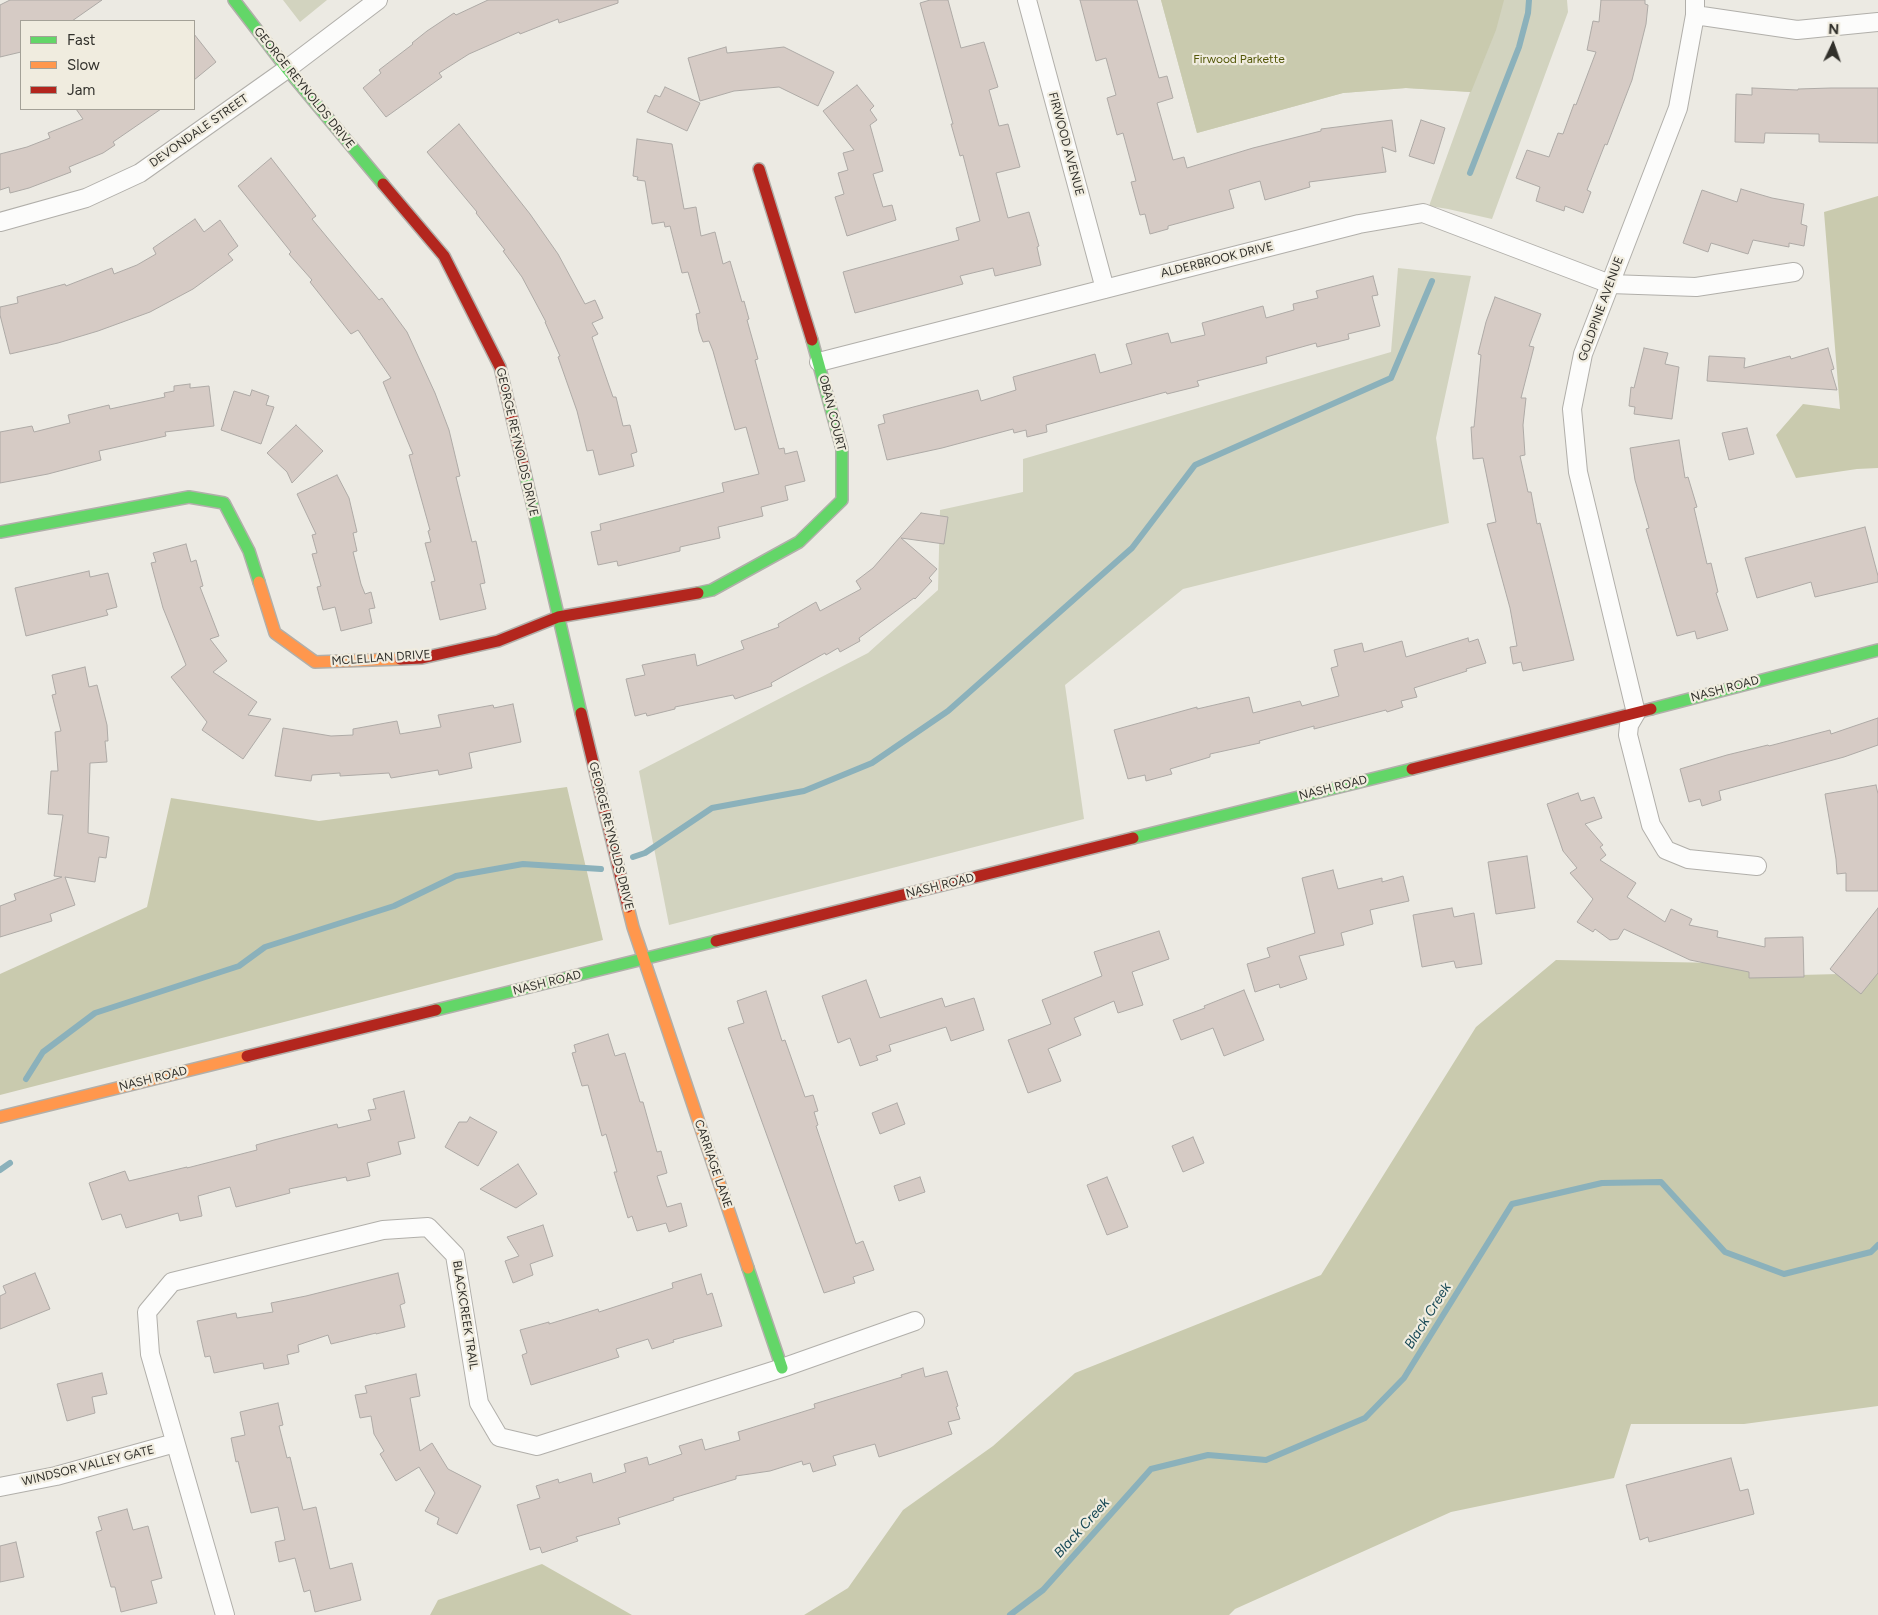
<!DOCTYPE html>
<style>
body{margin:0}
#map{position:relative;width:1878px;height:1615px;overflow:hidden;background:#eceae3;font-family:Figtree,sans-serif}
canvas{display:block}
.legend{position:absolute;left:20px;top:20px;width:175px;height:90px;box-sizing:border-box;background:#f0ecdf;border:1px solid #a4a197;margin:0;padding:6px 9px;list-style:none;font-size:15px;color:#31302b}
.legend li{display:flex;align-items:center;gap:10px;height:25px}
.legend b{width:25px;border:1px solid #a4a197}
.north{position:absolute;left:1808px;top:20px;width:50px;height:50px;-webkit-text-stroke:4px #f0ecdf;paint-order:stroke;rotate:3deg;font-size:14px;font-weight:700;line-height:20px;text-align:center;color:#31302b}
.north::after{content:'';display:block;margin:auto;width:18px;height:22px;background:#31302b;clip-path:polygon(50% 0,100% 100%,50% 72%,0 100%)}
</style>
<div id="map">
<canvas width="1878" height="1615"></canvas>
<ul class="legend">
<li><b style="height:6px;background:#63d668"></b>Fast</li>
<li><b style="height:6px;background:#ff974d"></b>Slow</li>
<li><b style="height:6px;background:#b3261e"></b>Jam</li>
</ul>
<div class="north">N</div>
</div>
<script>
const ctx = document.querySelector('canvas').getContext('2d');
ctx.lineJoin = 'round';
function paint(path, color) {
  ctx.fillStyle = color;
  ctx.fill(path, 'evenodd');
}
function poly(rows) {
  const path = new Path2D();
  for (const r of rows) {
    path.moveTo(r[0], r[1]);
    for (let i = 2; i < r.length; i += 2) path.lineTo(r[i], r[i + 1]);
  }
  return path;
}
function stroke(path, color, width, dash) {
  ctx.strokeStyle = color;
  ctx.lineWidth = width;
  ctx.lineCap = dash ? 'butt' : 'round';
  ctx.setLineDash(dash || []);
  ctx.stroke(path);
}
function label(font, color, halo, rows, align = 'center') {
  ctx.font = font + ' Figtree,sans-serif';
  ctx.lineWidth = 4.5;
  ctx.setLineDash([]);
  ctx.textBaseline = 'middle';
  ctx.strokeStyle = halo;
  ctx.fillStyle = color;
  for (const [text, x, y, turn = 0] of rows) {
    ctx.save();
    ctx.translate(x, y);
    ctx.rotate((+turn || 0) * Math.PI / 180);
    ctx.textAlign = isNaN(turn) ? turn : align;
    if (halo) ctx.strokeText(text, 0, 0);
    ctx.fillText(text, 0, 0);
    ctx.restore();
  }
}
const green = poly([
 [283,0,327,0,300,22],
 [1161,0,1567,0,1568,12,1492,219,1448,209,1429,206,1470,92,1406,88,1343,93,1197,133],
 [1398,268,1471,276,1436,438,1449,523,1183,589,1065,685,1084,819,669,925,639,771,868,653,938,590,940,510,1023,492,1023,459,1391,352]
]);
const forest = poly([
 [1161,0,1504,0,1496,30,1471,92,1406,88,1343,93,1197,133],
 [1878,196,1878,468,1857,469,1796,478,1776,435,1803,404,1840,409,1824,212],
 [567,787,603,940,0,1095,0,974,147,907,171,798,319,821],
 [1556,960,1721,963,1800,975,1878,973,1878,1406,1744,1424,1631,1424,1614,1478,1451,1512,1235,1609,1229,1615,804,1615,848,1588,903,1510,993,1446,1075,1373,1321,1275,1476,1027],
 [542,1564,632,1615,430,1615,438,1600]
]);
const stream = poly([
 [1470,173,1519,47,1528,13,1529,0],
 [633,857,645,853,712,808,804,791,872,763,948,711,1132,548,1195,465,1391,378,1432,281],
 [26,1079,43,1052,95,1013,239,966,265,947,394,906,456,876,523,864,601,869],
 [0,1170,10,1163],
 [1010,1615,1043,1590,1151,1469,1208,1455,1266,1460,1365,1418,1404,1378,1512,1204,1602,1183,1661,1182,1725,1252,1784,1274,1871,1252,1878,1245]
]);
const building = poly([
 [10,0,102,0,72,21,21,21,21,52,0,57,0,5,10,0],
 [488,0,618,0,618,3,559,23,558,19,520,34,519,32,469,54,439,73,442,77,386,117,363,88,381,73,379,70,413,44,412,43,427,31,454,13,456,15,488,0],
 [930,0,948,0,961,48,984,42,998,87,989,90,999,126,1008,124,1020,167,996,173,1008,218,1029,212,1039,246,1037,247,1041,265,995,276,993,268,960,276,963,284,855,313,843,272,959,240,956,228,980,221,963,155,960,156,951,124,953,124,920,3,930,0],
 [1080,0,1137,0,1159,78,1167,76,1173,98,1157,103,1173,160,1184,157,1187,168,1253,148,1321,131,1321,129,1392,120,1396,152,1382,147,1386,172,1309,182,1310,187,1265,200,1260,181,1229,190,1234,208,1168,226,1168,229,1150,234,1145,214,1140,215,1131,182,1136,181,1123,133,1117,135,1107,98,1116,95,1106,58,1096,61,1080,0],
 [1601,0,1645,0,1645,4,1648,5,1646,24,1632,80,1607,145,1605,144,1587,190,1591,192,1583,213,1565,206,1564,211,1536,201,1540,187,1516,178,1527,150,1549,157,1558,133,1563,134,1574,104,1576,105,1596,52,1587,50,1593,21,1599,22,1601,0],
 [194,34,216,62,194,80,194,34],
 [726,47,727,53,784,47,834,72,818,106,779,87,734,91,700,101,688,58,726,47],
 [857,85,874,106,870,110,877,120,870,125,883,171,873,174,883,207,892,205,896,220,847,236,835,197,844,194,838,173,848,170,843,153,854,150,823,111,857,85],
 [665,87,700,103,687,131,647,112,655,95,660,97,665,87],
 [1752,88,1798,90,1798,89,1831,88,1878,88,1878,143,1819,142,1819,134,1765,133,1764,143,1735,142,1736,94,1752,95,1752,88],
 [76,109,161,109,113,142,115,145,103,153,69,167,71,172,29,188,10,193,9,187,0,190,0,154,27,147,50,138,48,133,83,119,76,109],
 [1421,120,1445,128,1434,164,1409,156,1421,120],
 [459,124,530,214,558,254,585,304,595,300,603,318,592,323,598,334,592,337,613,397,616,397,623,426,630,425,637,452,631,454,634,466,599,475,593,450,587,451,577,411,558,357,560,356,545,322,546,322,522,277,503,251,505,250,476,213,477,212,427,152,459,124],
 [637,139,672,144,684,209,696,207,701,236,715,232,723,264,730,261,742,302,744,301,749,319,747,320,758,359,755,360,779,449,784,448,785,454,797,451,805,481,785,486,788,500,761,507,763,516,718,527,720,538,680,547,680,551,618,566,617,561,598,565,591,532,601,530,600,524,724,492,722,483,759,474,746,427,735,430,713,351,709,341,703,342,699,331,696,314,700,313,688,272,682,273,670,226,665,227,664,222,652,224,645,181,637,180,638,177,633,176,637,139],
 [271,158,316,216,312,219,379,300,382,298,407,332,435,393,449,430,460,476,456,477,472,542,476,541,485,583,480,584,486,609,440,620,431,582,435,581,425,543,431,542,428,531,430,530,409,455,413,454,383,382,391,378,358,330,351,334,310,282,312,280,289,254,291,252,238,186,271,158],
 [1741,189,1772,198,1804,204,1801,224,1807,226,1804,246,1789,243,1789,247,1753,240,1748,254,1711,243,1708,252,1683,243,1702,190,1737,202,1741,189],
 [195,219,204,232,220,220,238,246,228,254,233,260,193,289,150,312,98,331,58,343,10,354,0,315,0,307,18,303,17,297,65,284,66,286,112,268,114,274,137,265,156,254,153,248,195,219],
 [1373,276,1378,295,1372,296,1380,326,1348,334,1349,339,1317,347,1316,343,1266,357,1267,363,1197,381,1199,386,1167,394,1166,392,1046,425,1047,432,1027,437,1026,430,1014,433,1013,429,942,448,887,460,878,425,885,423,883,415,978,390,981,401,1016,390,1013,377,1095,354,1100,373,1132,364,1126,344,1168,333,1171,343,1205,335,1202,323,1263,306,1266,318,1294,310,1293,304,1318,298,1316,291,1373,276],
 [1495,297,1541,314,1529,346,1534,347,1521,398,1526,398,1523,425,1525,455,1520,456,1528,492,1531,492,1537,524,1540,523,1574,660,1523,671,1521,662,1513,664,1510,647,1517,646,1510,608,1487,524,1496,522,1483,458,1473,459,1471,427,1474,427,1481,355,1478,354,1486,322,1495,297],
 [1644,348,1668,353,1665,364,1679,367,1672,419,1634,414,1635,407,1629,406,1631,387,1634,388,1644,348],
 [1828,348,1834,369,1831,370,1837,390,1707,381,1709,356,1745,358,1744,368,1790,356,1791,359,1828,348],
 [190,384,190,388,209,386,214,426,165,432,166,436,99,451,101,460,48,474,0,483,0,432,32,426,34,432,70,423,68,415,109,405,110,409,165,397,164,393,174,391,174,386,190,384],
 [252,390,269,396,266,405,274,407,261,444,221,430,234,391,250,396,252,390],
 [296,425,323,451,292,483,287,472,267,453,296,425],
 [1747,428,1754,454,1729,460,1722,433,1747,428],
 [1679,440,1685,478,1688,477,1697,507,1694,508,1707,564,1711,563,1718,592,1716,593,1728,630,1697,639,1695,631,1677,636,1646,529,1649,528,1635,480,1630,448,1679,440],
 [337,475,349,498,357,532,353,533,357,551,353,552,361,584,365,594,371,592,375,608,369,609,372,623,341,631,335,607,323,610,317,587,321,586,312,554,317,553,312,535,316,534,297,494,337,475],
 [921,513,948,517,944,544,901,538,937,569,929,578,932,581,915,599,914,598,859,638,860,641,840,652,838,648,826,655,825,653,771,683,772,686,735,699,733,695,675,707,675,709,647,716,646,713,635,716,626,679,645,675,642,665,695,654,697,666,744,649,741,641,779,627,778,624,816,602,820,611,861,589,856,581,873,568,921,513],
 [1865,527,1878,576,1878,582,1815,597,1811,582,1757,598,1745,558,1865,527],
 [186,544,191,562,196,560,203,586,200,587,219,636,210,639,227,661,213,672,257,702,248,715,271,719,243,759,202,730,207,722,171,677,186,665,163,608,151,563,156,562,153,553,186,544],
 [89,571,90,577,108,573,117,607,106,610,108,615,26,636,15,588,89,571],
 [1468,638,1469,642,1478,639,1486,663,1466,669,1467,671,1414,688,1417,697,1401,701,1403,707,1387,712,1386,710,1314,729,1314,726,1259,741,1260,743,1210,754,1210,757,1170,769,1172,774,1146,781,1145,775,1128,779,1114,730,1197,707,1197,709,1249,697,1253,713,1300,701,1302,706,1339,696,1331,668,1338,666,1334,650,1362,643,1364,652,1402,641,1406,657,1468,638],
 [85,667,89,687,97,685,107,725,108,741,105,741,107,762,90,763,88,833,109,837,106,858,99,857,95,882,65,877,75,905,50,914,52,921,0,937,0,906,16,900,14,894,62,877,54,876,63,815,48,814,51,771,58,771,55,732,61,731,52,695,56,694,52,675,85,667],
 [513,704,521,742,469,753,472,768,439,775,438,770,391,778,389,773,340,776,340,773,312,775,311,781,275,776,283,728,331,736,353,735,353,729,397,721,400,734,441,727,438,715,493,705,494,708,513,704],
 [1878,718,1878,745,1844,757,1719,791,1721,800,1702,806,1700,799,1689,802,1680,769,1727,755,1768,745,1769,746,1830,730,1831,734,1878,718],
 [1876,785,1878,794,1878,891,1846,891,1846,873,1837,874,1836,859,1825,794,1876,785],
 [1578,793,1581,801,1594,797,1602,818,1585,824,1603,845,1600,847,1606,855,1600,860,1636,883,1627,897,1665,922,1671,909,1692,919,1689,925,1718,931,1717,937,1765,947,1765,938,1803,937,1804,977,1749,978,1749,972,1690,960,1624,929,1618,939,1610,940,1595,929,1593,932,1577,922,1593,899,1570,873,1577,868,1563,851,1547,804,1578,793],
 [1527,856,1535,908,1496,914,1488,862,1527,856],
 [1333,870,1338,889,1382,878,1382,882,1403,876,1409,901,1370,910,1373,924,1341,933,1344,945,1299,956,1307,979,1280,988,1279,984,1255,992,1247,964,1270,957,1267,948,1315,933,1302,878,1333,870],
 [1452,908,1454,917,1474,913,1482,964,1456,968,1454,961,1422,967,1413,915,1452,908],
 [1878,908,1878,973,1861,994,1830,969,1878,908],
 [1159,931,1169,959,1132,972,1143,1005,1118,1013,1114,1001,1074,1018,1081,1035,1048,1049,1061,1081,1028,1093,1008,1040,1051,1024,1042,1000,1102,976,1094,952,1159,931],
 [866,980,880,1018,942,998,945,1007,974,998,984,1030,951,1041,946,1027,889,1045,891,1051,876,1056,878,1060,860,1066,850,1038,838,1043,822,996,866,980],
 [1244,990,1264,1040,1224,1056,1213,1028,1181,1040,1173,1020,1205,1008,1204,1006,1244,990],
 [766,991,782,1041,785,1040,805,1097,813,1095,818,1111,814,1112,818,1125,816,1126,834,1180,856,1244,863,1241,874,1270,853,1277,855,1283,824,1293,728,1028,744,1023,737,1001,766,991],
 [608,1034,615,1056,625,1053,640,1102,643,1102,657,1152,661,1151,667,1173,657,1176,667,1207,681,1203,687,1226,669,1232,666,1223,637,1231,632,1216,628,1218,614,1172,617,1172,606,1134,602,1136,588,1085,582,1086,572,1053,576,1052,574,1045,608,1034],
 [404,1091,415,1138,398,1142,401,1154,367,1163,370,1176,347,1181,346,1177,289,1189,290,1193,236,1207,230,1187,198,1196,202,1216,180,1221,178,1213,126,1228,121,1214,102,1220,89,1183,125,1171,129,1181,187,1167,187,1168,257,1150,256,1145,274,1140,337,1124,338,1128,371,1120,368,1110,376,1109,373,1099,404,1091],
 [897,1103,905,1124,880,1134,872,1113,897,1103],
 [470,1117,497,1132,478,1166,445,1147,459,1122,467,1122,470,1117],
 [1193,1137,1204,1163,1183,1172,1172,1146,1193,1137],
 [518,1164,537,1194,516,1208,480,1189,518,1164],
 [920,1177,925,1192,899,1201,894,1186,920,1177],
 [1107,1177,1128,1227,1107,1235,1087,1185,1107,1177],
 [543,1225,553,1256,530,1264,533,1275,513,1283,505,1261,519,1256,507,1237,543,1225],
 [35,1273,50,1309,0,1329,0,1296,6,1293,3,1286,35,1273],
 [398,1273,405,1303,400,1305,405,1327,376,1334,376,1333,331,1344,328,1335,298,1345,299,1352,287,1355,289,1364,264,1369,263,1363,214,1373,210,1356,205,1357,197,1321,236,1313,237,1318,273,1312,271,1303,306,1296,398,1273],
 [701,1274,707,1295,712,1293,722,1326,673,1340,674,1342,652,1349,648,1339,616,1349,619,1357,531,1385,522,1355,527,1353,520,1330,549,1322,549,1324,598,1309,599,1312,673,1288,672,1283,701,1274],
 [923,1368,925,1377,947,1371,958,1406,956,1407,960,1419,948,1422,952,1434,879,1457,875,1444,833,1456,836,1465,813,1472,810,1463,803,1465,802,1461,770,1471,736,1476,736,1479,673,1498,674,1500,618,1518,620,1524,576,1537,578,1541,542,1553,540,1547,530,1550,517,1505,540,1498,536,1486,558,1479,559,1483,591,1473,593,1483,626,1472,624,1464,647,1457,649,1465,682,1454,679,1446,702,1439,705,1450,740,1440,738,1432,815,1408,814,1404,902,1377,901,1375,923,1368],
 [102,1373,107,1394,92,1397,95,1413,67,1421,57,1384,102,1373],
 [416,1374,420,1396,410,1398,420,1451,432,1443,448,1469,481,1486,457,1534,437,1524,439,1518,425,1511,435,1493,419,1467,396,1481,380,1454,384,1451,374,1434,371,1416,360,1418,355,1395,367,1393,365,1386,416,1374],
 [278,1403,283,1425,279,1426,287,1458,290,1457,303,1510,316,1507,330,1569,352,1563,361,1600,315,1612,310,1590,304,1592,295,1558,279,1562,275,1542,285,1540,278,1507,251,1513,238,1461,236,1462,231,1438,245,1435,240,1412,278,1403],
 [1731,1458,1740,1491,1748,1489,1754,1514,1649,1542,1648,1537,1640,1540,1626,1485,1731,1458],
 [127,1509,133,1530,148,1526,162,1578,151,1581,157,1603,121,1612,115,1587,111,1587,96,1532,102,1530,98,1517,127,1509],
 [16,1542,24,1577,0,1582,0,1546,16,1542]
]);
const street = poly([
 [1027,0,1105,289],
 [1695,0,1695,15,1678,108,1583,354,1572,409,1578,472,1636,713,1629,725,1628,735,1651,825,1666,850,1688,859,1757,866],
 [1695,15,1797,30,1878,22],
 [0,222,86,198,140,173,287,69,378,0],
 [819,362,1359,224,1423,213,1610,284,1696,287,1794,272],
 [0,1487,56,1476,175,1443],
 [225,1615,150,1354,147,1312,172,1282,383,1230,428,1227,455,1255,479,1403,499,1437,537,1446,782,1368,915,1321]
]);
const fast = poly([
 [234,0,287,69,383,184],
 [525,473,581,713],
 [0,532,189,497,224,503,249,551,259,582],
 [698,593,712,590,799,542,842,500,842,449,812,340],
 [1651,709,1878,650],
 [1133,838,1412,769],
 [436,1010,716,941],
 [748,1268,782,1368]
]);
const slow = poly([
 [259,582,275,633,315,662,400,659],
 [628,907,633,927,748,1268],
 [0,1117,247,1056]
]);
const jam = poly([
 [759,169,812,340],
 [383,184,444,256,500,367,525,473],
 [400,659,422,658,498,641,558,617,698,593],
 [581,713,628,907],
 [1412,769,1651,709],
 [716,941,1133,838],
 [247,1056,436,1010]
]);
const parkNames = [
 ["Firwood Parkette",1239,59]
];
const streetNames = [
 ["GEORGE REYNOLDS DRIVE",304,88,51],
 ["DEVONDALE STREET",199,131,-35],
 ["FIRWOOD AVENUE",1066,144,75],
 ["ALDERBROOK DRIVE",1217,260,-14],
 ["GOLDPINE AVENUE",1601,309,-70],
 ["OBAN COURT",832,413,76],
 ["GEORGE REYNOLDS DRIVE",517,442,77],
 ["MCLELLAN DRIVE",381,658,-4],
 ["NASH ROAD",1725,689,-15],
 ["NASH ROAD",1333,788,-14],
 ["GEORGE REYNOLDS DRIVE",611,836,76],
 ["NASH ROAD",940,886,-14],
 ["NASH ROAD",547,983,-14],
 ["NASH ROAD",153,1079,-14],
 ["CARRIAGE LANE",713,1164,71],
 ["BLACKCREEK TRAIL",465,1315,81],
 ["WINDSOR VALLEY GATE",88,1466,-14]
];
const waterNames = [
 ["Black Creek",1428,1316,-58],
 ["Black Creek",1082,1528,-48]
];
paint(green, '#d2d3bf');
paint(forest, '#c9caae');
stroke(stream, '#8bb1bb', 6);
paint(building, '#d6cbc5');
stroke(building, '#aeaaa6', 1);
stroke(street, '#b1afaa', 20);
stroke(fast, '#b1afaa', 14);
stroke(slow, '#b1afaa', 14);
stroke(jam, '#b1afaa', 14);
stroke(street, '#fcfcfb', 18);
stroke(fast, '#63d668', 11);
stroke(slow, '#ff974d', 11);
stroke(jam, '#b3261e', 11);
label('12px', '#545809', '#f0ecdf', parkNames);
label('12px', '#31302b', '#f0ecdf', streetNames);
label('italic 14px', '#184957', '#f0ecdf', waterNames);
</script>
